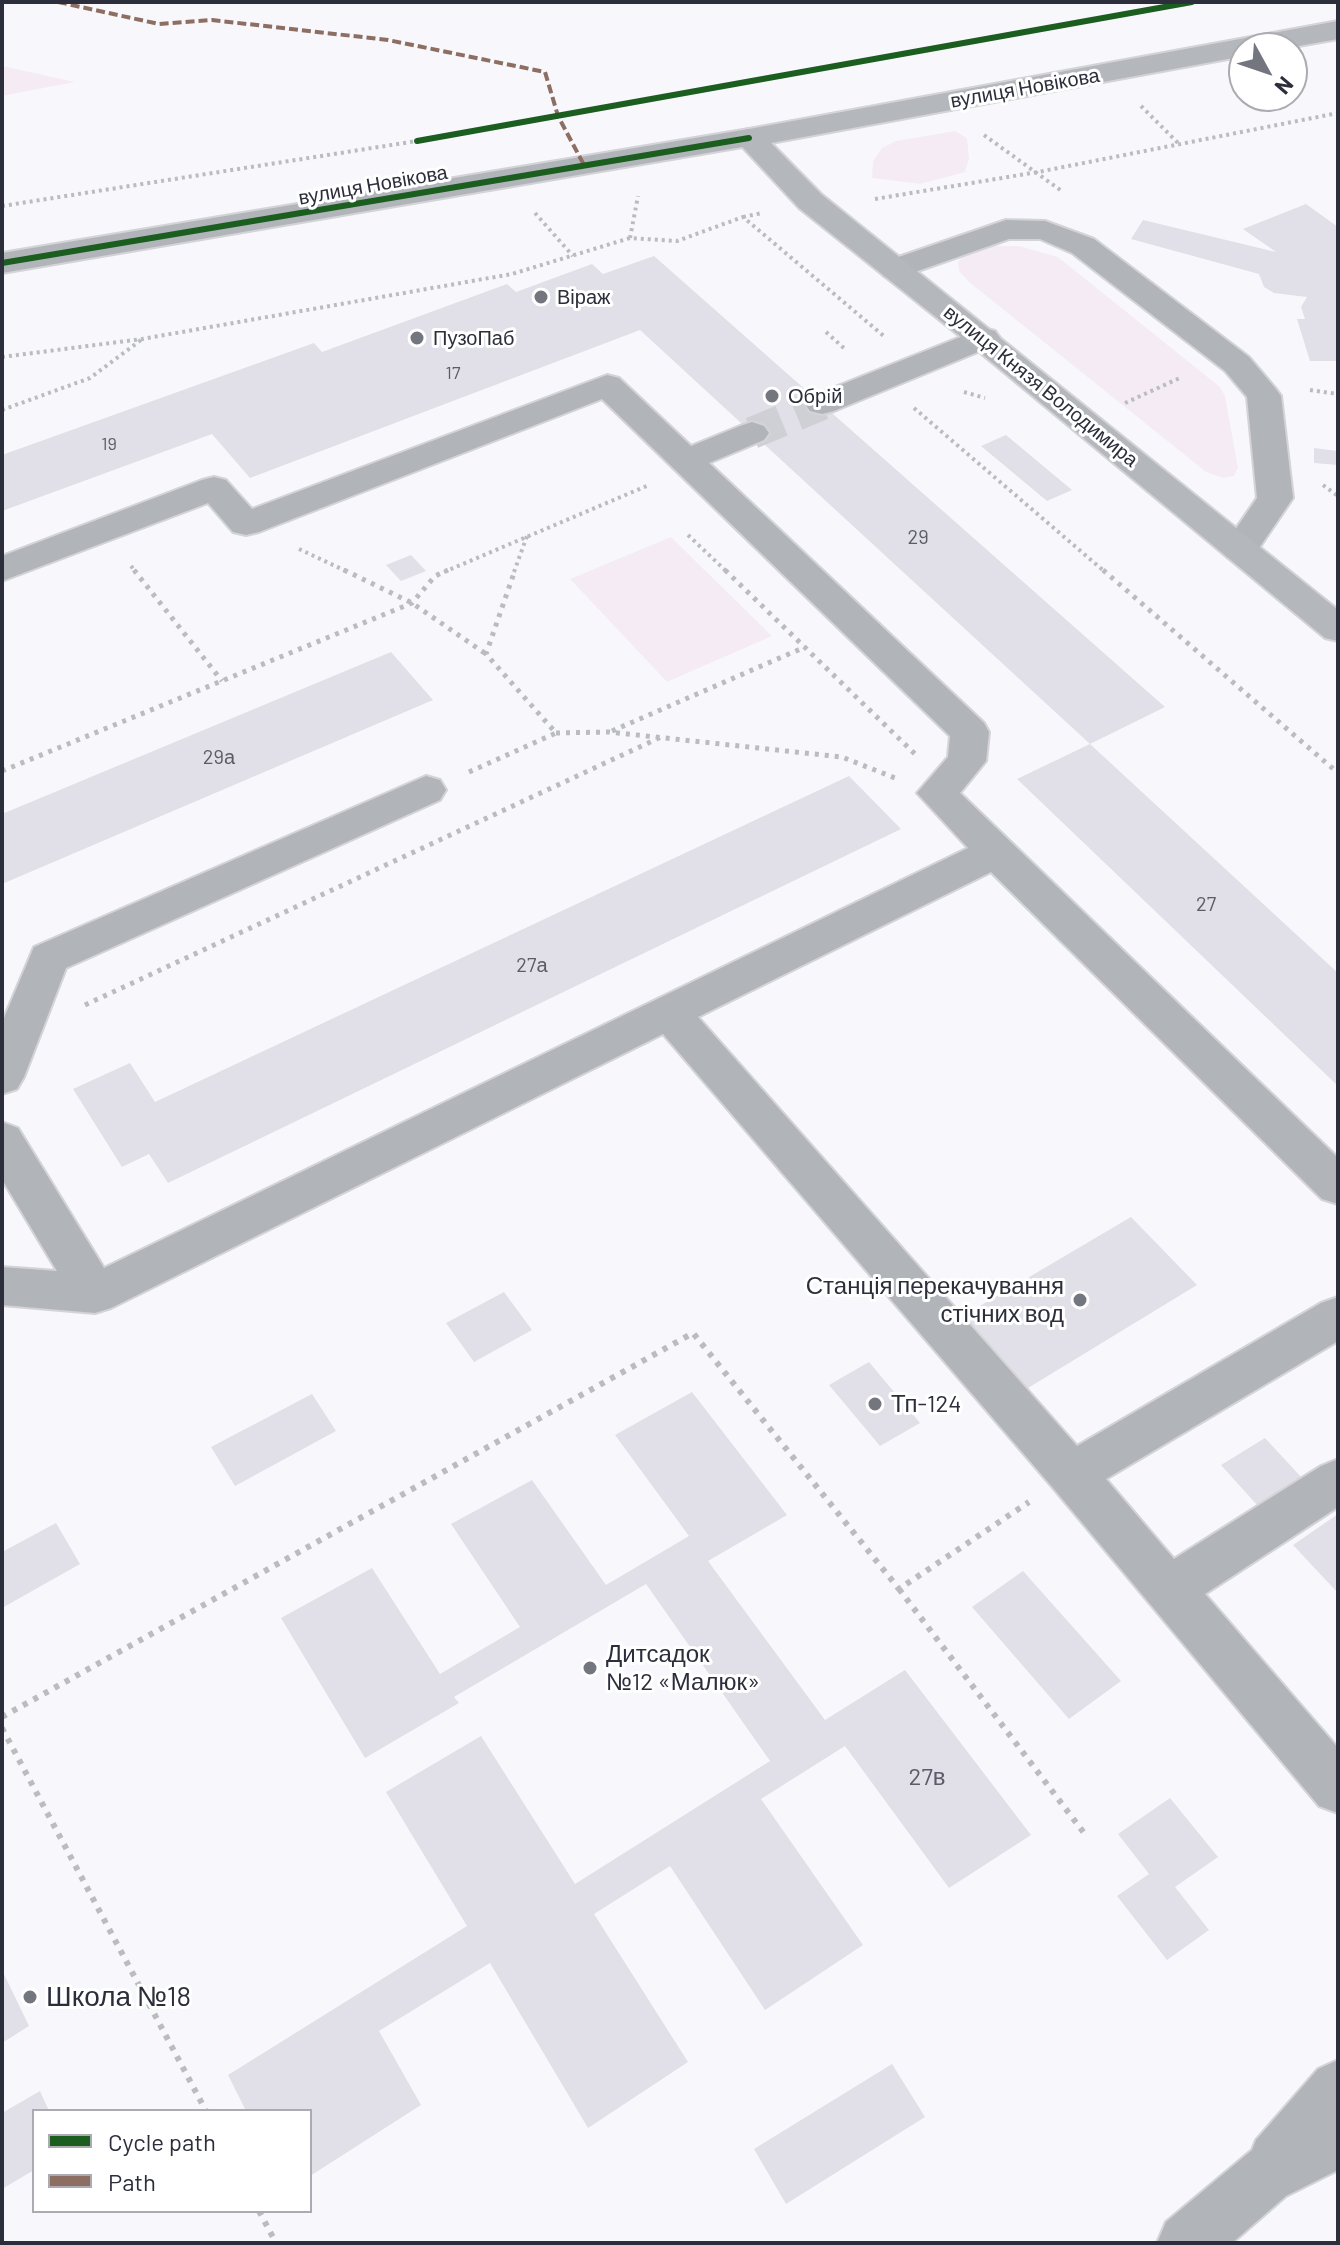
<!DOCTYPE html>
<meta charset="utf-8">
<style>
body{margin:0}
#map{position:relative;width:1340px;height:2245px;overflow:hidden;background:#f8f8fc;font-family:Barlow,sans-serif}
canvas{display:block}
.frame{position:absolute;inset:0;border:4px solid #2c2e3b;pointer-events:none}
.legend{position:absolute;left:32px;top:2109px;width:280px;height:104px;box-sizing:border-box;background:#fff;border:2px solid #ababb1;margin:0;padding:10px 14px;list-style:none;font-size:24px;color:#2c2e3b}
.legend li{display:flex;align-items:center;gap:16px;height:40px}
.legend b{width:40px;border:2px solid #ababb1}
.north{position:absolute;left:1228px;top:32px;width:80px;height:80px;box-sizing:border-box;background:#fff;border:2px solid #ababb1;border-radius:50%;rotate:130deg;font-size:22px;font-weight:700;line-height:32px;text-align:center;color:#2c2e3b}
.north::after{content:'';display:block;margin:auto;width:28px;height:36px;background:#73757f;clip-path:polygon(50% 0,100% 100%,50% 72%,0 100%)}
</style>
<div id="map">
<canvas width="1340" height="2245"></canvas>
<div class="frame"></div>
<ul class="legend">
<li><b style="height:10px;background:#1b5e20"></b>Cycle path</li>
<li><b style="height:10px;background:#8d6e63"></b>Path</li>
</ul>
<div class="north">N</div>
</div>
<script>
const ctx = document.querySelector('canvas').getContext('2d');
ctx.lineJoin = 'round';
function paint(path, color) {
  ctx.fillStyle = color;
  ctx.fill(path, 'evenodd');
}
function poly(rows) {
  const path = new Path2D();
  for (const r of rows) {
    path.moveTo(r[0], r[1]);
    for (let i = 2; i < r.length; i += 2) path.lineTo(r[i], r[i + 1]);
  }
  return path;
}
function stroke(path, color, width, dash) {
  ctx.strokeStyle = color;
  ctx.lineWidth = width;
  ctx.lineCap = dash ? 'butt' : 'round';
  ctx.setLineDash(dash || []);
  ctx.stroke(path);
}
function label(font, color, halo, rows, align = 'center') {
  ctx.font = font + ' Barlow,sans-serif';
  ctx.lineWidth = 6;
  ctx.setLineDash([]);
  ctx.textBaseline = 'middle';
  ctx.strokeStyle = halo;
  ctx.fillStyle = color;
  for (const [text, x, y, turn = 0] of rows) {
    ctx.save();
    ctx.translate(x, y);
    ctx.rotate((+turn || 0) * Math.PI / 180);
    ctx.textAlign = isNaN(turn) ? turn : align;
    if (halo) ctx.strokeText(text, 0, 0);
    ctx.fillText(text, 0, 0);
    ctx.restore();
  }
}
const green = poly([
 [2,66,75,82,2,96],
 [955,131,967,138,969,159,965,172,920,184,872,178,873,161,882,148,896,141],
 [986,246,1019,246,1058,257,1220,387,1225,396,1238,468,1234,476,1223,478,1206,472,969,282,959,271,958,262,967,252],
 [671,537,772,636,667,682,570,579]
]);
const building = poly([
 [1306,204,1338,227,1338,361,1310,361,1297,319,1305,319,1301,307,1307,297,1274,293,1264,287,1259,274,1131,239,1143,220,1276,252,1243,229],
 [654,256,1165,707,1090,744,1338,973,1338,1086,1017,779,1090,744,640,330,250,478,212,434,2,511,2,455,314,343,322,352,507,284,516,292,592,264,603,274],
 [1006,435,1072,490,1047,501,981,446],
 [1314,448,1338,451,1338,465,1314,463],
 [411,555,426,571,401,581,386,565],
 [391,652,433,700,2,884,2,814],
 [849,776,901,829,168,1183,149,1154,122,1167,73,1089,130,1063,155,1102],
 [1131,1217,1197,1285,1028,1388,963,1316],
 [504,1292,532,1330,474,1362,446,1323],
 [869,1362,920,1423,880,1446,829,1385],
 [692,1392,787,1515,708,1561,825,1720,905,1670,1031,1835,949,1888,845,1746,761,1799,863,1945,765,2010,670,1866,594,1914,688,2062,588,2128,490,1963,379,2031,421,2105,310,2176,310,2111,246,2111,228,2075,467,1926,386,1792,481,1736,575,1884,770,1761,646,1584,454,1697,459,1703,365,1758,281,1618,372,1568,440,1674,520,1627,451,1524,532,1480,606,1585,689,1536,615,1435],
 [312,1394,336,1431,235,1486,211,1447],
 [1265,1438,1301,1477,1257,1505,1221,1465],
 [1338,1514,1338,1593,1293,1545],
 [56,1523,80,1564,2,1608,2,1552],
 [1023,1571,1121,1681,1069,1719,972,1607],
 [1170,1798,1218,1857,1175,1887,1209,1930,1167,1960,1117,1896,1149,1874,1118,1834],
 [2,1970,29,2026,2,2043],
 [892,2064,925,2117,786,2204,754,2149],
 [40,2091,49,2111,34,2111,34,2170,2,2189,2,2113]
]);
const minorTunnel = poly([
 [752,433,822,404]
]);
const pathFar2 = poly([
 [1141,106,1179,144],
 [984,135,1063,192],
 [875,199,1038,172,1338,113],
 [2,206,417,141,1192,2],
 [535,213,573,256],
 [743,217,762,213],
 [630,238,638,196],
 [826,332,846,350],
 [2,357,142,339,512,274,630,238,677,241,743,217,885,337],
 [1310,390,1338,394],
 [964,392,985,398],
 [1125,403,1182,377],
 [914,408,1105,572],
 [2,410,90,378,141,340],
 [1323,485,1338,496],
 [688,535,727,572],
 [299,549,348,572],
 [131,566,136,572],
 [444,572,649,485],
 [514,572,527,536]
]);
const pathFar1 = poly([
 [134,570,222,681],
 [344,570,412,603,486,654],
 [725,570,915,754],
 [1103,570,1338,773],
 [612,731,805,647],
 [556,733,609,732,842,757,895,778],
 [2,771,412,603,435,576,448,570],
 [469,772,556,733,486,654,515,570],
 [85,1005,661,737]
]);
const path = poly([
 [899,1589,1084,1833],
 [2,1717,693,1333,899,1589,1029,1502],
 [2,1728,206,2111],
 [259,2211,276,2243]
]);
const minor = poly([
 [749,129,760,132,764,138,760,144,2,273,2,253,749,129],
 [1006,220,1045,221,1094,239,1249,357,1276,389,1281,396,1293,498,1253,557,1240,561,1227,557,1222,549,1257,498,1247,397,1225,371,1072,253,1040,239,1009,239,895,279,884,276,879,269,884,262,1006,220],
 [983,328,995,331,1000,338,995,345,834,411,822,414,810,411,805,404,810,397,983,328],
 [607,375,619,378,691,446,740,426,752,422,764,426,769,433,764,440,709,463,984,723,989,732,986,761,960,793,1338,1158,1338,1204,1322,1199,991,872,698,1017,1077,1446,1321,1303,1338,1297,1338,1341,1106,1479,1174,1559,1321,1466,1338,1459,1338,1507,1205,1594,1338,1748,1338,1813,1319,1806,1054,1489,663,1034,111,1308,95,1313,2,1305,2,1267,57,1271,2,1179,2,1122,18,1128,104,1268,968,848,917,793,948,757,950,736,602,399,259,532,246,535,233,532,208,503,2,581,2,556,202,480,214,477,226,480,252,509,607,375],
 [426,776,440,780,446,790,440,800,66,968,24,1077,17,1089,2,1094,2,1023,34,947,426,776],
 [1338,2060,1338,2170,1286,2196,1232,2243,1157,2243,1166,2222,1252,2150,1256,2140,1318,2069,1338,2060]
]);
const major = poly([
 [1338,21,1338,39,1287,48,1244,48,1244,56,771,143,821,194,1338,610,1338,641,1325,638,971,345,799,208,734,138,738,132,749,129,1338,21]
]);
const quiet = poly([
 [58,2,159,24,212,20,388,40,545,72,558,116,584,165]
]);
const cycleway = poly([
 [417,141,1192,2],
 [2,263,749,138]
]);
const markers = [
 [541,297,8,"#73757f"],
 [417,338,8,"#73757f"],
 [772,396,8,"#73757f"],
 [1080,1300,8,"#73757f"],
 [875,1404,8,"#73757f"],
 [590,1668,8,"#73757f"],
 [30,1997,8,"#73757f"]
];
const farNumbernames = [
 ["17",453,373],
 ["19",109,444]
];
const farStreetnames = [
 ["вулиця Новікова",1025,88,-10],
 ["вулиця Новікова",373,185,-10],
 ["вулиця Князя Володимира",1041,386,39]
];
const farPoinames = [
 ["Віраж",557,297],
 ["ПузоПаб",433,338],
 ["Обрiй",788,396]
];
const numberNames = [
 ["29",918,537],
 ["29а",219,757],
 ["27",1206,904],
 ["27а",532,965]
];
const poiNames = [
 ["Станція перекачування",1064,1286,"right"],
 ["стічних вод",1064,1314,"right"],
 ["Тп-124",891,1404],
 ["Дитсадок",606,1654],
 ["№12 «Малюк»",606,1682]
];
const nearNumbernames = [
 ["27в",927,1777]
];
const nearPoinames = [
 ["Школа №18",46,1997]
];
paint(green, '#f5ebf5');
paint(building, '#e1dfe7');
stroke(minorTunnel, '#cfd0d5', 32, [32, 16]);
stroke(minor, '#d4d4d8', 4);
stroke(major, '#d4d4d8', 4);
stroke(pathFar2, '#babcc0', 4, [3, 4]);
stroke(pathFar1, '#babcc0', 5, [4, 6]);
stroke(path, '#babcc0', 6, [5, 7]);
paint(minor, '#b1b5ba');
paint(major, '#b4b7bc');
stroke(quiet, '#8d6e63', 4, [9, 4]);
stroke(cycleway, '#1b5e20', 6);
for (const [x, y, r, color] of markers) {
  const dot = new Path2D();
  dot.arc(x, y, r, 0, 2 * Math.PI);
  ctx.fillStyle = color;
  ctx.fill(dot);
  stroke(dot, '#fff', 3);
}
label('18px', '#5b5c68', null, farNumbernames);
label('20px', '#2c2e3b', '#fff', farStreetnames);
label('20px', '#2c2e3b', '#fff', farPoinames, 'left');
label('20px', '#5b5c68', null, numberNames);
label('24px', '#2c2e3b', '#fff', poiNames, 'left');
label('24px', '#5b5c68', null, nearNumbernames);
label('28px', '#2c2e3b', '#fff', nearPoinames, 'left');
</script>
